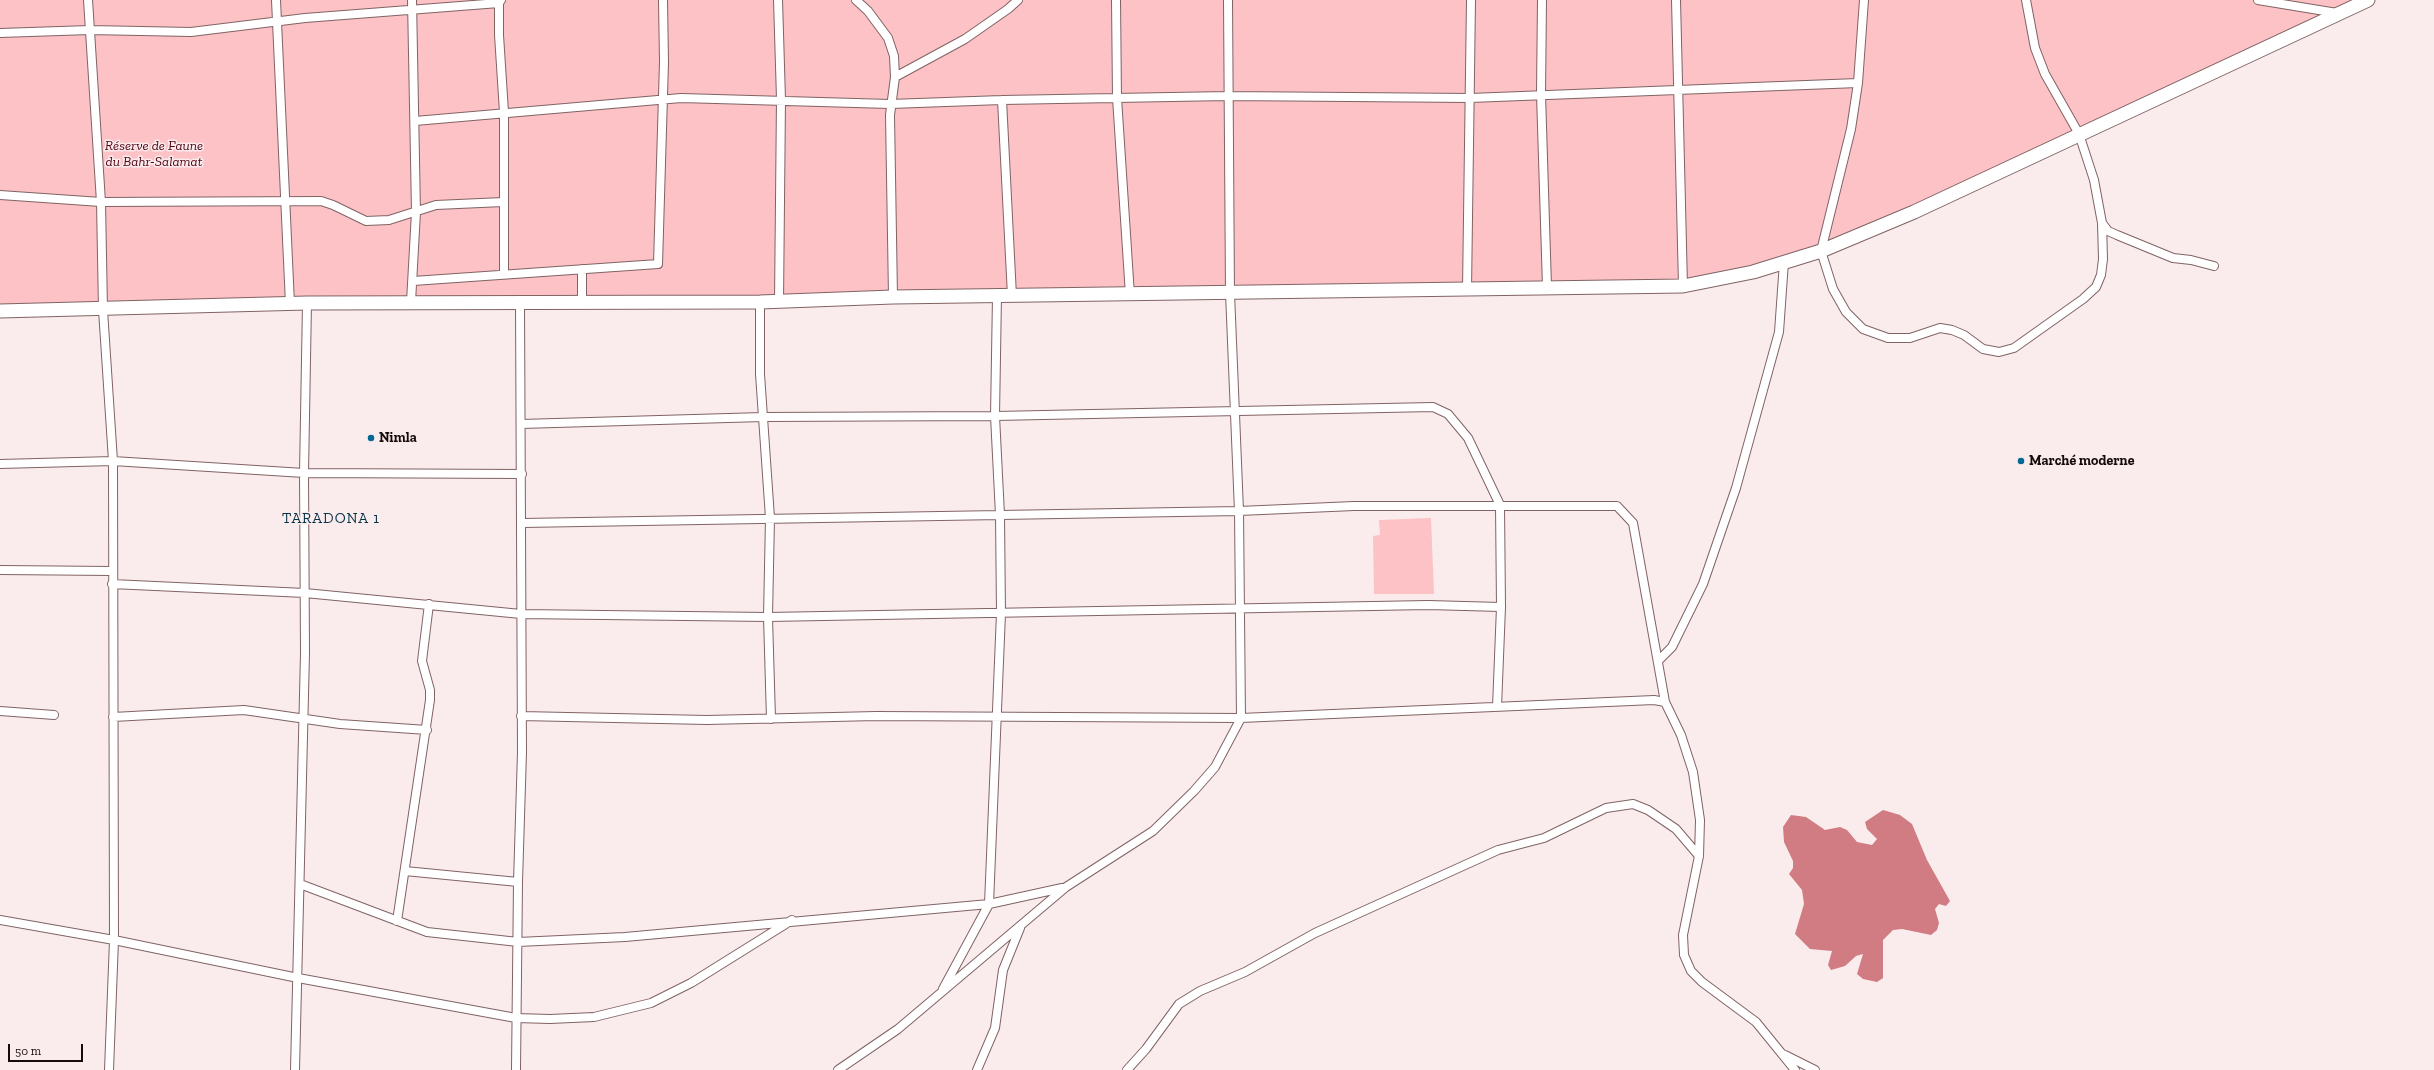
<!DOCTYPE html>
<meta charset="utf-8">
<style>
body{margin:0}
#map{position:relative;width:2434px;height:1070px;overflow:hidden;background:#faecec;font-family:"Zilla Slab",serif}
canvas{display:block}
.scale{position:absolute;left:8px;top:1044px;width:75px;height:18px;box-sizing:border-box;border:2px solid #160b0c;border-top:0;padding-left:5px;font-size:12px;line-height:14px;white-space:nowrap;color:#160b0c;-webkit-text-stroke:3px #faecec;paint-order:stroke}
</style>
<div id="map">
<canvas width="2434" height="1070"></canvas>
<div class="scale">50 m</div>
</div>
<script>
const ctx = document.querySelector('canvas').getContext('2d');
ctx.lineJoin = 'round';
function paint(path, color) {
  ctx.fillStyle = color;
  ctx.fill(path, 'evenodd');
}
function poly(rows) {
  const path = new Path2D();
  for (const r of rows) {
    path.moveTo(r[0], r[1]);
    for (let i = 2; i < r.length; i += 2) path.lineTo(r[i], r[i + 1]);
  }
  return path;
}
function stroke(path, color, width, dash) {
  ctx.strokeStyle = color;
  ctx.lineWidth = width;
  ctx.lineCap = dash ? 'butt' : 'round';
  ctx.setLineDash(dash || []);
  ctx.stroke(path);
}
function label(font, color, halo, rows, align = 'center') {
  ctx.font = font + ' "Zilla Slab",serif';
  ctx.lineWidth = 3;
  ctx.setLineDash([]);
  ctx.textBaseline = 'middle';
  ctx.strokeStyle = halo;
  ctx.fillStyle = color;
  for (const [text, x, y, turn = 0] of rows) {
    ctx.save();
    ctx.translate(x, y);
    ctx.rotate((+turn || 0) * Math.PI / 180);
    ctx.textAlign = isNaN(turn) ? turn : align;
    if (halo) ctx.strokeText(text, 0, 0);
    ctx.fillText(text, 0, 0);
    ctx.restore();
  }
}
const green = poly([
 [0,0,2368,0,1914,212,1719,280,0,311],
 [1431,518,1434,594,1374,594,1373,536,1380,535,1379,520]
]);
const water = poly([
 [1883,810,1900,815,1912,824,1927,860,1950,901,1946,906,1939,904,1935,909,1939,923,1937,930,1931,935,1902,929,1893,930,1883,940,1883,978,1877,982,1863,979,1857,974,1863,954,1856,956,1845,966,1831,970,1828,965,1832,951,1810,949,1795,934,1804,904,1802,890,1789,874,1793,868,1793,861,1784,842,1783,827,1791,815,1806,817,1825,830,1840,827,1847,830,1857,842,1872,845,1877,839,1867,829,1865,822]
]);
const street = poly([
 [88,0,101,202,103,310,113,461,114,940,109,1070],
 [276,0,290,304],
 [501,0,499,3,499,35,504,112,504,274],
 [778,0,781,99,779,302],
 [856,0,868,11,888,38,894,56,895,77],
 [1116,0,1117,98,1130,295],
 [1542,0,1541,94,1547,287],
 [1676,0,1683,286],
 [1864,0,1858,83,1851,129,1821,251,1833,289,1846,312,1863,329,1888,338,1910,338,1940,328,1952,330,1964,335,1983,349,1999,352,2014,348,2083,299,2096,287,2101,275,2103,259,2102,223,2094,180,2079,134,2045,74,2035,48,2026,0],
 [2258,0,2337,13],
 [0,33,90,30,191,32,305,18,499,3,500,0],
 [1002,100,1012,296],
 [415,121,681,98,890,104,1002,100,1228,96,1470,98,1858,83],
 [0,195,101,202,321,201,333,205,366,221,389,220,436,205,503,202],
 [2102,223,2108,231,2117,235,2173,258,2191,260,2214,266],
 [413,281,658,264,664,62,663,0],
 [1467,290,1471,0],
 [893,297,890,115,895,77,965,39,1008,9,1018,0],
 [582,301,582,269],
 [411,302,416,212,412,0],
 [760,302,760,374,770,518,768,617,771,719],
 [521,424,763,417,995,416,1433,407,1448,414,1468,438,1500,505,1501,607],
 [0,464,113,461,304,473,522,474],
 [522,523,1239,511,1354,506,1617,506,1633,523,1665,702,1681,735,1693,772,1700,820,1699,856,1683,935,1684,955,1691,971,1702,982,1756,1022,1795,1070],
 [0,570,112,571],
 [112,584,305,593,521,614,768,617,1428,605,1501,607,1497,707],
 [1658,661,1672,647,1703,584,1736,488,1779,332,1784,262],
 [0,711,54,715],
 [521,716,707,720,876,716,1241,718,1654,700,1665,702],
 [113,717,244,710,340,724,427,730],
 [405,871,518,882],
 [300,884,427,932,518,942,625,937,989,904,1062,888],
 [0,920,114,940,298,978,516,1018,550,1019,594,1017,651,1003,691,983,792,920],
 [397,921,430,700,430,690,422,661,429,604],
 [943,989,989,904,1001,613,1000,515,995,416,997,296],
 [1785,1055,1815,1070],
 [295,1070,305,653,304,473,307,303],
 [516,1070,518,882,522,752,520,302],
 [838,1070,898,1029,1066,887,1153,831,1194,791,1215,767,1241,718,1239,511,1230,293,1228,0],
 [977,1070,995,1028,1003,970,1020,928],
 [1127,1070,1146,1049,1179,1004,1200,991,1245,972,1315,933,1498,850,1544,838,1606,808,1633,804,1648,810,1676,829,1699,856]
]);
const primary = poly([
 [0,311,307,303,760,302,893,297,1683,286,1753,272,1821,251,1914,212,2368,0]
]);
const markers = [
 [371,438,4,"#016896"],
 [2021,461,4,"#016896"]
];
const parkNames = [
 ["Réserve de Faune",154,146],
 ["du Bahr-Salamat",154,162]
];
const poiNames = [
 ["Nimla",379,438],
 ["Marché moderne",2029,461]
];
const neighbourhoodNames = [
 ["TARADONA 1",331,519]
];
paint(green, '#fcc2c5');
paint(water, '#d17c82');
stroke(street, '#816364', 10);
stroke(primary, '#816364', 15);
stroke(street, '#fff', 8);
stroke(primary, '#fff', 13);
for (const [x, y, r, color] of markers) {
  const dot = new Path2D();
  dot.arc(x, y, r, 0, 2 * Math.PI);
  ctx.fillStyle = color;
  ctx.fill(dot);
  stroke(dot, '#faecec', 1.5);
}
label('italic 14px', '#520316', '#faecec', parkNames);
label('bold 14px', '#160b0c', '#faecec', poiNames, 'left');
ctx.letterSpacing = '1px';
label('15px', '#073248', '#faecec', neighbourhoodNames);
ctx.letterSpacing = '0px';
</script>
